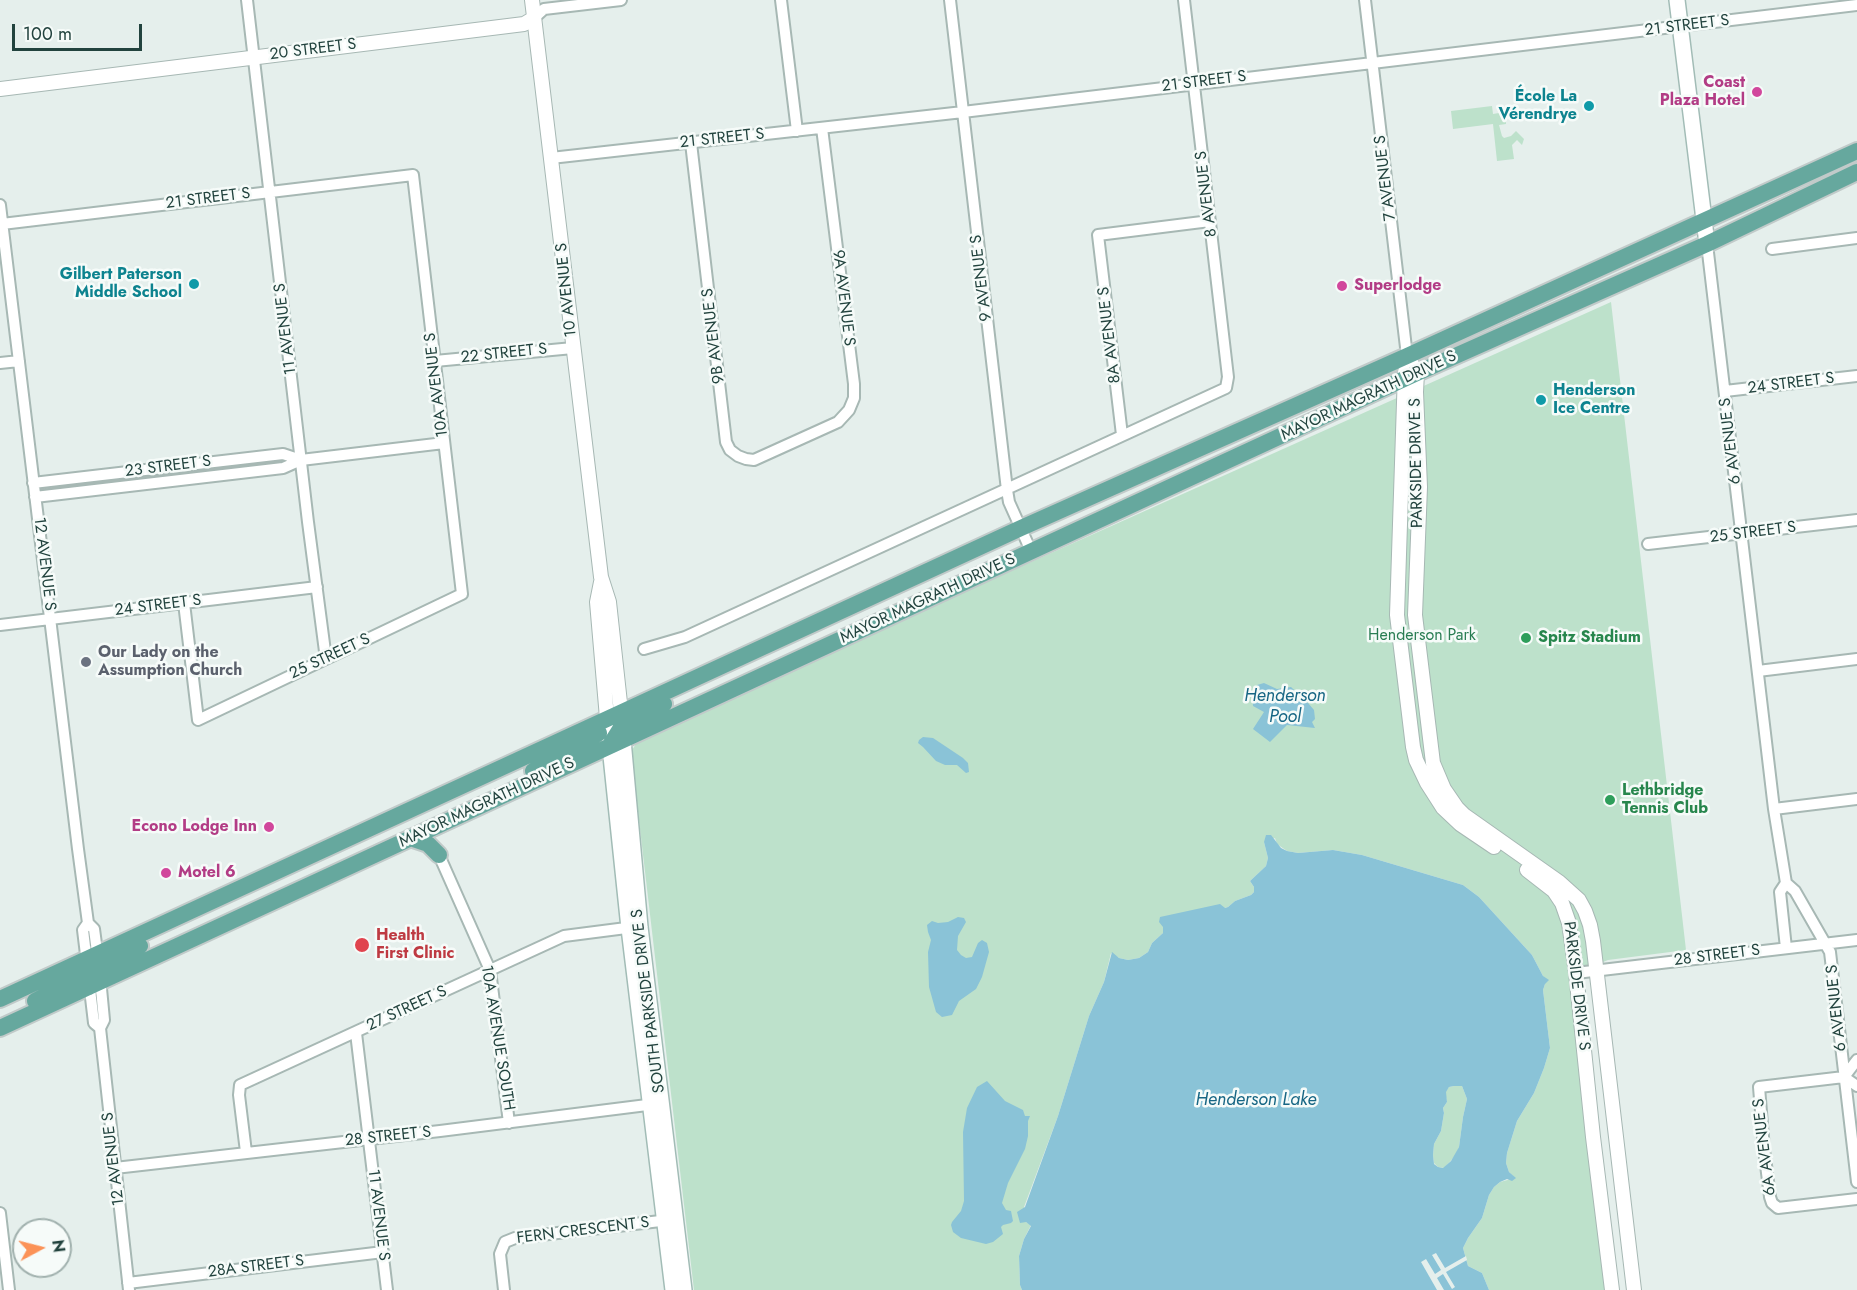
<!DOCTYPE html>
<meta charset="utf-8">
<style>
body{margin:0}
#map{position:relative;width:1857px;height:1290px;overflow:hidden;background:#e5efec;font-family:Jost,sans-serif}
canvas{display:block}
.north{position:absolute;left:12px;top:1218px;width:60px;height:60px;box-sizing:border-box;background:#f6fbf9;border:2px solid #a1b1ae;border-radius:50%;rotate:83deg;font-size:16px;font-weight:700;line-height:24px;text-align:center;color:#22433e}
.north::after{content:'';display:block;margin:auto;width:21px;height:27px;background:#fb9257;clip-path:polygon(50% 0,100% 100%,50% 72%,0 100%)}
.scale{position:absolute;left:12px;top:24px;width:130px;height:27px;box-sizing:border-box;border:3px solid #22433e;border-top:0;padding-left:8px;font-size:18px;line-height:21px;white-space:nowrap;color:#22433e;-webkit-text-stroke:4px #f6fbf9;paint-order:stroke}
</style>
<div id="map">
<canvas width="1857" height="1290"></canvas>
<div class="north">N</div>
<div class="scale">100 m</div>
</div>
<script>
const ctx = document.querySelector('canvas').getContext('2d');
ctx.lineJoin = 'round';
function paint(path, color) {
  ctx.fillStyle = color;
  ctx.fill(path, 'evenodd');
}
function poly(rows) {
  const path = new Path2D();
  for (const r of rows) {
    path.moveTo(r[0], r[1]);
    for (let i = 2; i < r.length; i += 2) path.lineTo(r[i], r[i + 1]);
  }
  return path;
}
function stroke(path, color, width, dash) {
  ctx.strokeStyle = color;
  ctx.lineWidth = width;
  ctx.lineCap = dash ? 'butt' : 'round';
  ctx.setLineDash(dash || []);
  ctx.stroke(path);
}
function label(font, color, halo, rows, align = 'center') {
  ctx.font = font + ' Jost,sans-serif';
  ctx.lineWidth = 5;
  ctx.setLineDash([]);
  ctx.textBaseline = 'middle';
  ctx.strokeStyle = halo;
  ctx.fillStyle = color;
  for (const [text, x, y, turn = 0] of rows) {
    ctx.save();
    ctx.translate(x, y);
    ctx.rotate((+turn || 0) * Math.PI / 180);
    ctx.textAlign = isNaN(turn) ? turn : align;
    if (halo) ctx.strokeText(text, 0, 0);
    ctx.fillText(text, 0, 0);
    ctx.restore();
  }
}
const green = poly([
 [1492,106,1493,114,1505,112,1506,124,1499,125,1502,136,1504,138,1511,136,1516,131,1524,139,1522,145,1517,140,1512,145,1514,159,1497,161,1493,124,1453,129,1451,111],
 [1611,302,1686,950,1608,960,1576,973,1612,1290,1489,1290,1482,1273,1468,1266,1463,1248,1468,1238,1482,1218,1489,1195,1494,1187,1500,1182,1515,1178,1509,1172,1506,1163,1507,1153,1517,1121,1534,1093,1544,1068,1550,1048,1543,990,1545,984,1543,976,1532,955,1479,897,1463,885,1362,855,1333,850,1298,853,1287,851,1277,844,1275,838,1264,842,1268,858,1266,866,1250,881,1254,887,1254,892,1251,895,1235,901,1228,907,1163,927,1163,933,1152,943,1148,952,1139,958,1128,960,1119,958,1111,953,1104,982,1089,1016,1058,1116,1024,1207,1026,1222,1031,1225,1024,1239,1019,1256,1020,1285,1022,1290,694,1290,631,752,637,742,915,614],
 [1454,1086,1462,1086,1467,1099,1463,1117,1459,1147,1456,1155,1444,1168,1438,1167,1434,1163,1433,1155,1434,1144,1441,1131,1444,1113,1443,1108,1447,1102,1445,1092,1449,1087]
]);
const water = poly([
 [1264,683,1277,689,1291,687,1308,703,1314,710,1315,719,1312,722,1315,728,1287,725,1270,742,1253,729,1264,712,1253,706,1252,693,1257,685],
 [923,737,933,738,963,758,968,763,969,772,966,773,957,765,945,765,936,761,923,747,918,743,919,740],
 [1266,835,1271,835,1281,848,1287,851,1298,853,1333,850,1362,855,1463,885,1479,897,1532,955,1543,976,1549,980,1545,984,1543,990,1550,1048,1544,1068,1534,1093,1517,1121,1507,1153,1506,1163,1509,1172,1516,1178,1512,1181,1507,1179,1500,1182,1494,1187,1489,1195,1482,1218,1468,1238,1463,1248,1468,1266,1482,1273,1489,1290,1022,1290,1020,1285,1019,1256,1024,1239,1031,1226,1026,1222,1020,1223,1017,1212,1025,1207,1058,1116,1089,1016,1104,982,1112,952,1119,958,1128,960,1139,958,1148,952,1152,943,1163,933,1163,927,1159,922,1160,917,1220,904,1225,908,1228,907,1235,901,1251,895,1254,892,1254,887,1250,881,1266,866,1268,858,1264,842],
 [1454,1086,1462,1086,1467,1099,1463,1117,1459,1147,1451,1161,1443,1168,1438,1167,1434,1164,1433,1155,1434,1144,1441,1131,1444,1113,1443,1108,1447,1102,1446,1092,1449,1087],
 [958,917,964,918,966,922,958,936,957,950,961,955,966,958,972,957,978,943,982,940,987,943,989,952,982,977,976,989,959,1001,952,1015,942,1017,936,1012,929,987,928,952,931,940,928,932,927,925,932,921,938,923,948,922],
 [987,1081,1005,1101,1023,1110,1025,1116,1030,1116,1028,1121,1028,1136,1025,1149,1008,1183,1002,1203,1006,1210,1011,1211,1013,1221,1011,1223,1003,1225,1001,1227,1003,1234,993,1242,986,1244,961,1238,953,1232,951,1225,952,1222,961,1211,964,1201,963,1132,967,1108,977,1087]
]);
const pier = poly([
 [1436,1253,1445,1268,1466,1256,1467,1260,1446,1272,1455,1287,1452,1289,1443,1274,1437,1278,1444,1290,1437,1290,1421,1262,1426,1259,1435,1274,1441,1270,1432,1255]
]);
const minor = poly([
 [247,0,308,522,326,659],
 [781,0,797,131],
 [950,0,1007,490,1009,502,1031,551],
 [1365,0,1407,356],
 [534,18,544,9,621,0],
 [691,143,726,442,730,450,738,456,746,459,754,460,838,422,849,410,854,398,854,384,822,128],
 [551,158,963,112,1857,5],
 [0,205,78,849,88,923,94,929,98,959],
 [2,224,413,175,462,594,198,720,184,603],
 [1707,244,1774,809,1786,883,1795,891,1830,952,1857,1182],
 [1772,249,1857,238],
 [435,361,573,348],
 [0,363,19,361],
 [1725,391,1857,376],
 [1122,435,1098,235,1210,221],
 [33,483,283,454,301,460],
 [35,497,283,468,301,460,444,443],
 [1648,544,1857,520],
 [0,625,317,587],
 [644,649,685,637,1226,388,1228,377,1184,0],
 [1758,671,1857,659],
 [1774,809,1857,799],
 [439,855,490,970,509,1123],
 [1786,948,1780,892,1786,883],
 [87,963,83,930,88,923],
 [1576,973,1857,940],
 [100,978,104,1020,100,1028,129,1290],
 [89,981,94,1023,100,1028],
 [356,1033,387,1290],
 [1844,1077,1759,1087,1764,1149,1770,1197,1772,1203,1778,1208,1857,1199],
 [1844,1077,1857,1060],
 [1844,1077,1857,1086],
 [246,1152,239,1095,240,1085,564,936,634,927],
 [115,1168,440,1131,655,1104],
 [0,1213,9,1290],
 [128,1283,383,1252],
 [504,1290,500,1254,505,1242,515,1238,669,1220]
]);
const tertiary = poly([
 [532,0,601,577,609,602,621,712],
 [0,89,524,24,534,18],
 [1407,356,1417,373,1416,392,1420,487,1415,615,1433,763,1444,789,1457,808,1464,815,1559,882,1579,900,1585,911,1590,925,1593,941,1634,1290],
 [1405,372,1397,615,1413,747,1416,760,1427,783,1443,808,1460,824,1494,847],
 [601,582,597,602,607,718],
 [1527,870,1554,891,1562,903,1569,923,1576,973,1593,1137,1612,1290]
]);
const secondary = poly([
 [1677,0,1707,244],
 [607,718,629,928,673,1290],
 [622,729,640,927,684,1290]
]);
const primary = poly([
 [610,745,622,726,664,704],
 [533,771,599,733],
 [410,838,428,844,439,855],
 [89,987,99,968,140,946],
 [0,999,1021,528,1407,356,1857,151],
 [35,1001,88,974,94,961],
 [0,1028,1417,373,1707,244,1857,172]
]);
const markers = [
 [1757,92,6,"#d1479c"],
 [1589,106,6,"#0f9aa8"],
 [194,284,6,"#0f9aa8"],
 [1342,286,6,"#d1479c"],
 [1541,400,6,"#0f9aa8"],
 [1526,638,6,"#2e9e5b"],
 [86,662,6,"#6b7280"],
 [1610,800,6,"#2e9e5b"],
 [269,827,6,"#d1479c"],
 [166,873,6,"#d1479c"],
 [362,945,8,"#e0444e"]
];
const streetNames = [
 ["21 STREET S",1687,26,-7],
 ["20 STREET S",313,50,-7],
 ["21 STREET S",1204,82,-7],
 ["21 STREET S",722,139,-6],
 ["7 AVENUE S",1386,178,-97],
 ["8 AVENUE S",1207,194,-97],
 ["21 STREET S",208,199,-7],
 ["9 AVENUE S",982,278,-97],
 ["10 AVENUE S",567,290,-96],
 ["9A AVENUE S",843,298,83],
 ["11 AVENUE S",286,329,-97],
 ["8A AVENUE S",1110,335,-97],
 ["9B AVENUE S",714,336,-97],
 ["22 STREET S",504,354,-6],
 ["24 STREET S",1791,384,-7],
 ["10A AVENUE S",437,385,-97],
 ["MAYOR MAGRATH DRIVE S",1369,396,-25],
 ["6 AVENUE S",1731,441,-97],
 ["PARKSIDE DRIVE S",1417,463,-91],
 ["23 STREET S",168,467,-7],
 ["25 STREET S",1753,533,-7],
 ["12 AVENUE S",44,564,83],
 ["MAYOR MAGRATH DRIVE S",928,599,-25],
 ["24 STREET S",158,606,-7],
 ["25 STREET S",330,657,-25],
 ["MAYOR MAGRATH DRIVE S",487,803,-25],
 ["28 STREET S",1717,956,-7],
 ["PARKSIDE DRIVE S",1576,986,83],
 ["SOUTH PARKSIDE DRIVE S",649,1001,-97],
 ["6 AVENUE S",1837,1008,-96],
 ["27 STREET S",407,1009,-25],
 ["10A AVENUE SOUTH",497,1038,81],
 ["28 STREET S",388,1137,-6],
 ["6A AVENUE S",1765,1147,-97],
 ["12 AVENUE S",114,1159,-97],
 ["11 AVENUE S",378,1215,83],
 ["FERN CRESCENT S",583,1231,-7],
 ["28A STREET S",256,1267,-7]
];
const hotelNames = [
 ["Coast",1745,83],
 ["Plaza Hotel",1745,101],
 ["Superlodge",1354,286,"left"],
 ["Econo Lodge Inn",257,827],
 ["Motel 6",178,873,"left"]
];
const cultureNames = [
 ["École La",1577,97],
 ["Vérendrye",1577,115],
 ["Gilbert Paterson",182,275],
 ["Middle School",182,293],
 ["Henderson",1553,391,"left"],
 ["Ice Centre",1553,409,"left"]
];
const parkNames = [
 ["Henderson Park",1422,636]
];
const leisureNames = [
 ["Spitz Stadium",1538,638],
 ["Lethbridge",1622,791],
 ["Tennis Club",1622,809]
];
const worshipNames = [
 ["Our Lady on the",98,653],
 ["Assumption Church",98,671]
];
const healthNames = [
 ["Health",376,936],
 ["First Clinic",376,954]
];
const waterNames = [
 ["Henderson",1285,697],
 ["Pool",1285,718],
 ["Henderson Lake",1256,1101]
];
paint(green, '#bde1cb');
paint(water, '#8ac3d7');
paint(pier, '#e5efec');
stroke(minor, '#a7b8b4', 14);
stroke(tertiary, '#a7b8b4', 16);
stroke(secondary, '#a2bcb6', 18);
stroke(primary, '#c1cac9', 20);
stroke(minor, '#fff', 10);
stroke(tertiary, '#fff', 14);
stroke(secondary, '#fff', 15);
stroke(primary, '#66a89e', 16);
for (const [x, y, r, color] of markers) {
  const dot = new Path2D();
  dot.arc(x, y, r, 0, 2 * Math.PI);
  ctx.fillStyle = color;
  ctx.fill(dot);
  stroke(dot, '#f6fbf9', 2);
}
label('16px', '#22433e', '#f6fbf9', streetNames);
label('bold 16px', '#b23c85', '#f6fbf9', hotelNames, 'right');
label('bold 16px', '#0d838f', '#f6fbf9', cultureNames, 'right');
label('16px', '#297d53', '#f6fbf9', parkNames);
label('bold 16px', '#27864d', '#f6fbf9', leisureNames, 'left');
label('bold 16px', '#5b616d', '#f6fbf9', worshipNames, 'left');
label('bold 16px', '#be3a42', '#f6fbf9', healthNames, 'left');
label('italic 18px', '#176684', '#f6fbf9', waterNames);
</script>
